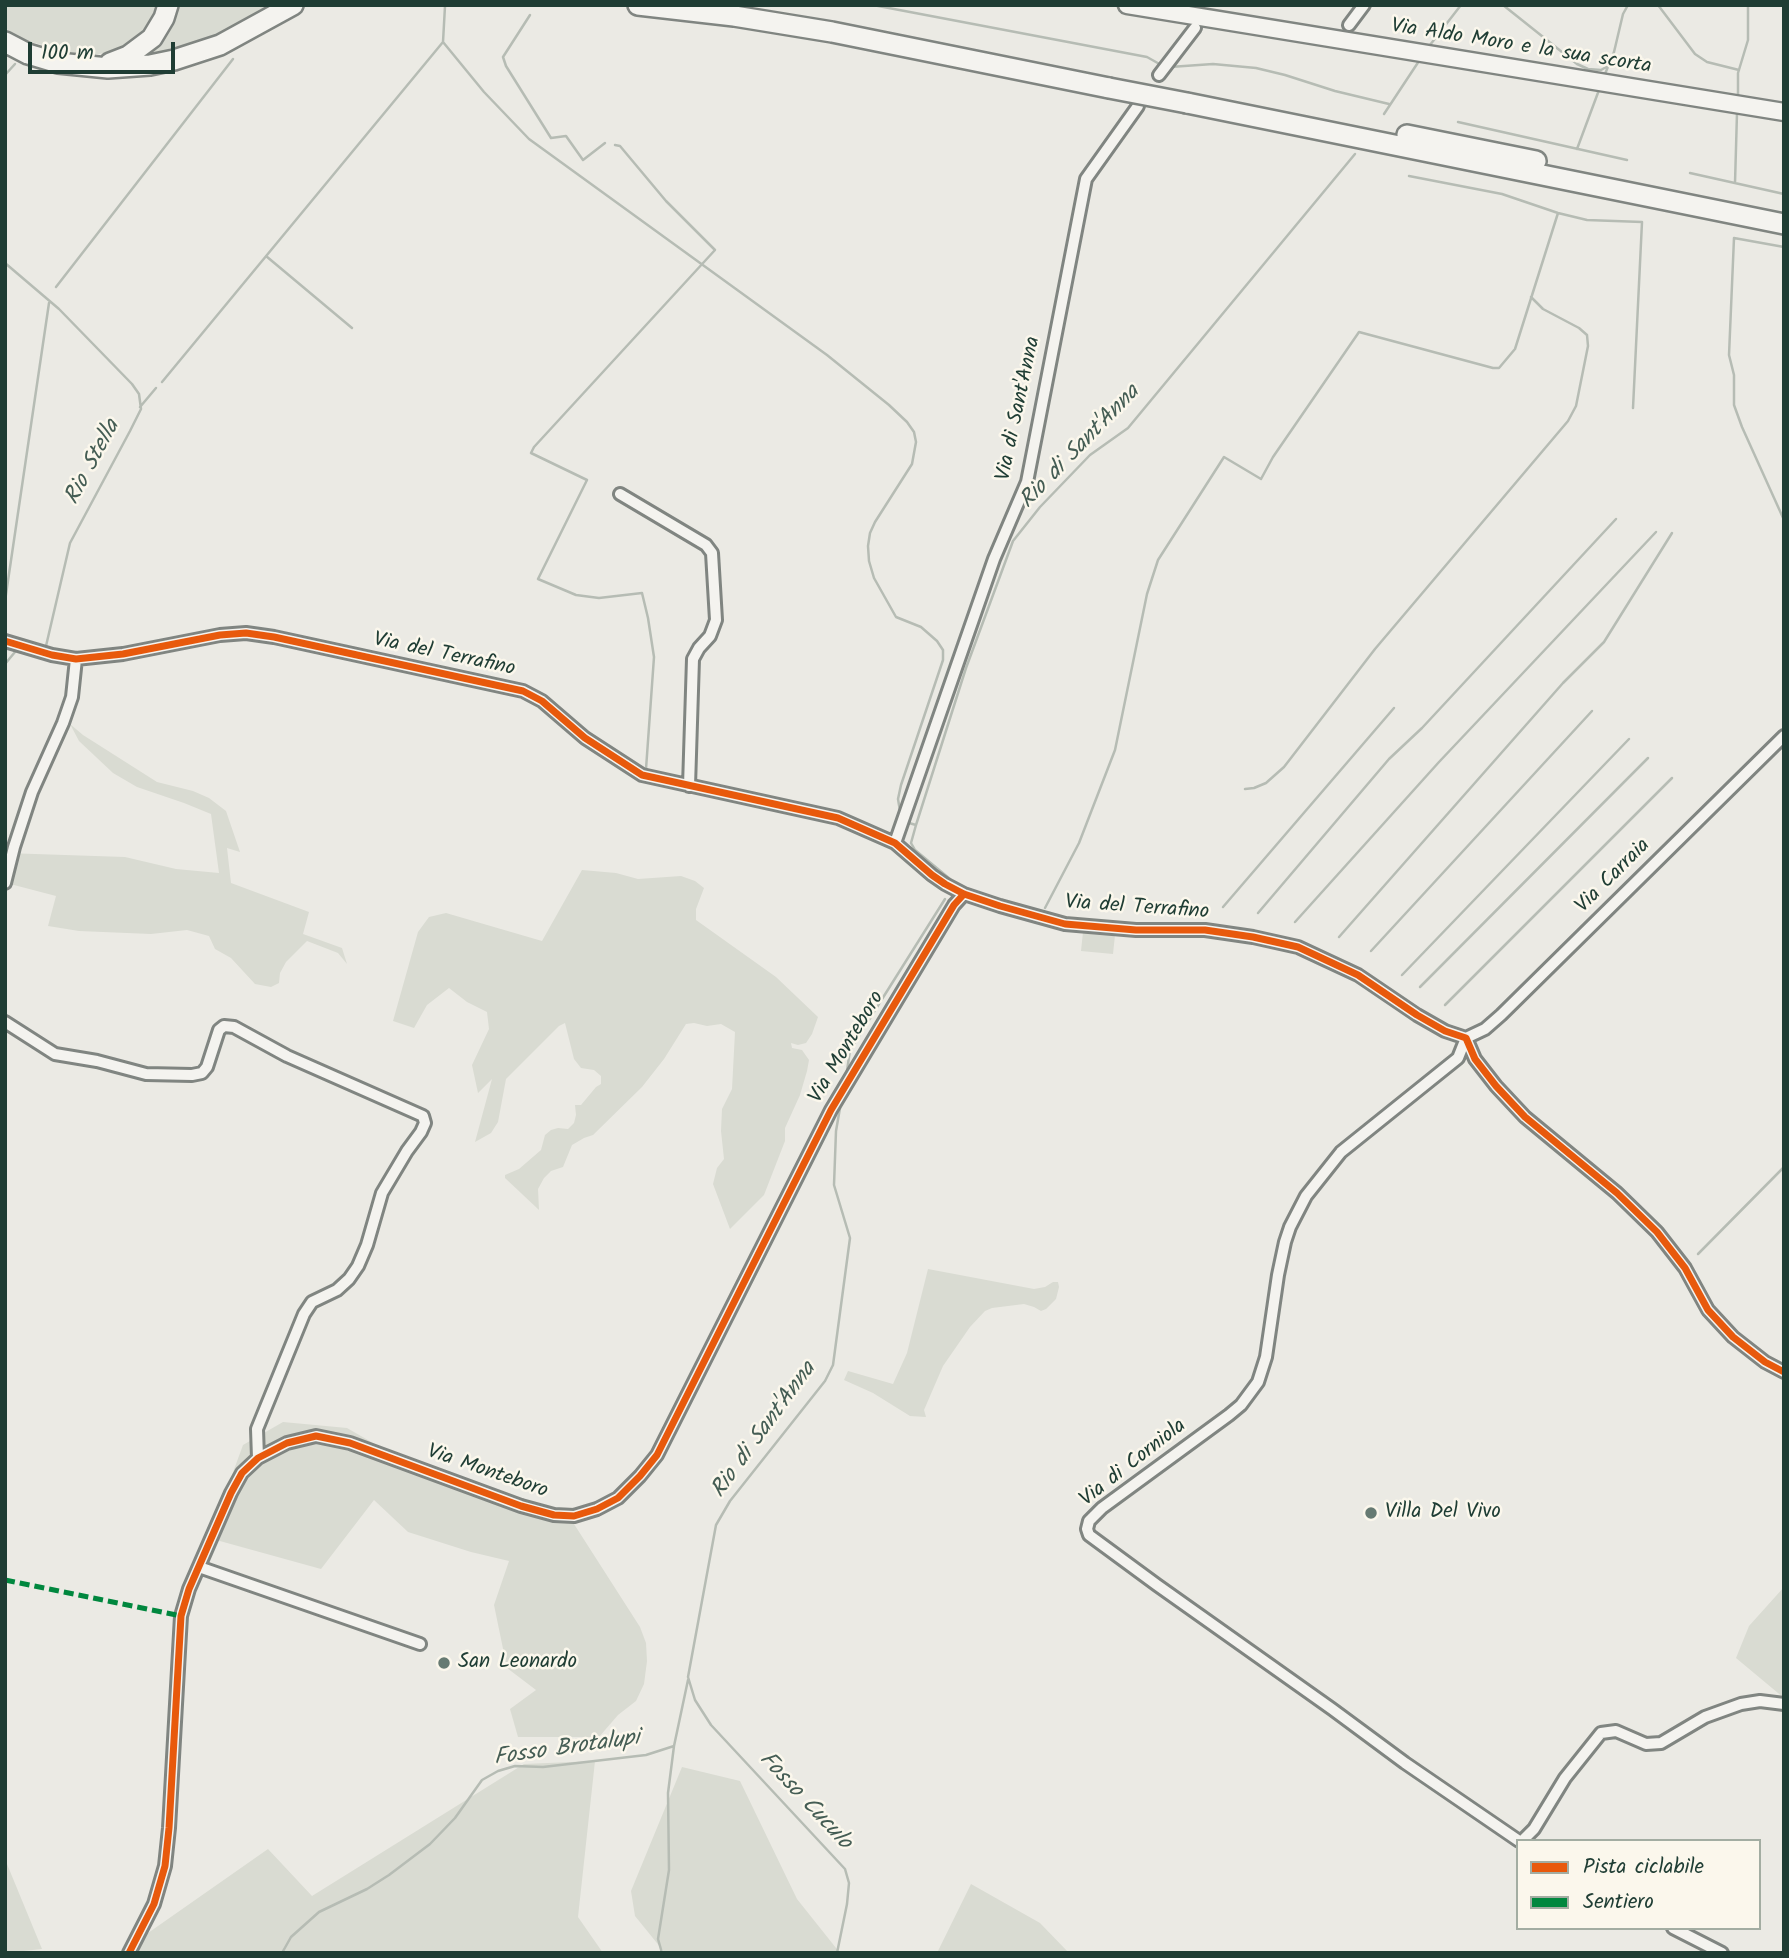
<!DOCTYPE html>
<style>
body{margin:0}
#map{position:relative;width:1789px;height:1958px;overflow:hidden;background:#ebeae4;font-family:Kalam,sans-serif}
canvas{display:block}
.frame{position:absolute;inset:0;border:7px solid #1f3d34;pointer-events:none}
.legend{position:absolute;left:1516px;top:1839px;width:245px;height:91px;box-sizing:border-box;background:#fbf7ec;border:2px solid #a3ada2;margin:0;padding:9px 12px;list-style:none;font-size:21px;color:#1f3d34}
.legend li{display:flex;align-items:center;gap:14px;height:35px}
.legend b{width:35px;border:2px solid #a3ada2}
.scale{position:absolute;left:28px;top:42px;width:147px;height:32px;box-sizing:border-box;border:4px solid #1f3d34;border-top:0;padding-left:9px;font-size:21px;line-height:24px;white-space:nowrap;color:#1f3d34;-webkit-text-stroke:5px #fbf7ec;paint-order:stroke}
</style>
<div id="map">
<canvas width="1789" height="1958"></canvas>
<div class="frame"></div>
<ul class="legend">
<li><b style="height:9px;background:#e8590c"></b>Pista ciclabile</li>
<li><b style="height:9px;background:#00873e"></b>Sentiero</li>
</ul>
<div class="scale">100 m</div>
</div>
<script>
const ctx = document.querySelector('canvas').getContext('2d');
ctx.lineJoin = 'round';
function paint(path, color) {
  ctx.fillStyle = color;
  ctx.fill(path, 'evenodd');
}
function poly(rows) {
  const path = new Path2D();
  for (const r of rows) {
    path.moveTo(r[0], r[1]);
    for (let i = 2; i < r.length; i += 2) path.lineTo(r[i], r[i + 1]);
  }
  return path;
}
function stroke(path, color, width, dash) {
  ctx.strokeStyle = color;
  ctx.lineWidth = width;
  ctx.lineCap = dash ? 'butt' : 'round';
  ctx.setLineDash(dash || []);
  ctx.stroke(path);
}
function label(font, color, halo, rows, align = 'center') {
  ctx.font = font + ' Kalam,sans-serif';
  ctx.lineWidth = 5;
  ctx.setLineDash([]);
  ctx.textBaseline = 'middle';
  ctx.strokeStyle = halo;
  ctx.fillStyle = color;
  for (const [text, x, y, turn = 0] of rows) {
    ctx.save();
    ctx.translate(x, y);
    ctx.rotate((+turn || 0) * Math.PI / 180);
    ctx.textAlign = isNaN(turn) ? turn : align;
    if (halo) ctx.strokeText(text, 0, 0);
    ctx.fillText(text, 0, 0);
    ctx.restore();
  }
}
const green = poly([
 [5,5,155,5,153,16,142,35,112,52,85,56,23,40,5,28],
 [176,5,271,5,244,26,189,49,136,57],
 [70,724,83,735,157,782,193,791,209,798,226,811,240,852,227,848,231,883,309,912,303,934,342,948,347,964,338,953,307,941,286,962,280,973,279,983,271,987,255,984,231,958,215,949,209,936,187,930,151,934,79,931,48,926,56,896,14,885,5,885,5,853,125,857,176,869,219,873,211,814,184,803,137,787,113,773,79,741],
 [582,870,616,873,638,879,681,876,695,881,704,888,696,909,696,920,776,977,818,1017,812,1034,806,1043,798,1045,791,1043,792,1048,802,1050,809,1060,807,1071,800,1095,785,1128,785,1141,764,1195,730,1229,713,1184,717,1168,724,1159,721,1131,722,1109,732,1089,735,1032,721,1024,707,1026,694,1023,686,1024,664,1059,642,1087,593,1135,584,1138,572,1145,563,1167,551,1171,544,1178,538,1189,539,1210,505,1178,505,1175,519,1169,541,1150,545,1135,551,1130,558,1128,568,1129,574,1123,576,1115,575,1105,581,1105,596,1087,601,1084,601,1076,594,1070,581,1068,574,1059,565,1023,559,1026,506,1079,498,1122,491,1133,475,1142,492,1079,478,1093,472,1065,489,1029,487,1012,467,1002,449,988,427,1005,414,1028,393,1021,418,932,429,917,446,913,542,941],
 [1083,932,1115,935,1113,954,1081,951],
 [928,1269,1034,1289,1045,1287,1053,1282,1058,1282,1059,1287,1056,1299,1046,1309,1041,1311,1034,1307,1024,1304,992,1308,985,1311,970,1327,943,1366,924,1410,926,1417,910,1416,873,1393,844,1380,848,1371,893,1384,907,1353],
 [283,1422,347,1428,380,1447,550,1520,564,1520,574,1524,640,1627,646,1643,647,1661,644,1684,636,1701,618,1715,599,1737,518,1737,510,1709,536,1690,507,1668,494,1605,509,1561,471,1552,408,1532,374,1500,321,1569,209,1538,243,1445],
 [1784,1587,1784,1698,1736,1658,1749,1626],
 [595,1761,578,1917,603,1953,134,1953,138,1940,268,1849,312,1896,524,1764],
 [682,1767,740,1781,797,1899,840,1953,665,1953,635,1916,631,1891],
 [5,1862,7,1864,42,1949,5,1953],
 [971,1884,1040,1923,1069,1953,937,1953]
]);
const stream = poly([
 [873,5,1147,57,1163,66],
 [1503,5,1577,64,1588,69,1601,70,1608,66],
 [1658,5,1695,54,1707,62,1739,70],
 [530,15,503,57,506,66,551,138,566,136,583,160,605,143],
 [443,42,484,92,529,139,827,355,889,405,907,422,914,432,916,442,912,464,875,522,870,533,868,546,869,561,874,578,896,617,921,627,937,641,943,650,943,660,901,785,898,799,900,811],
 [1430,45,1461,5],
 [1170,67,1213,64,1256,68,1285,75,1335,91,1389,104],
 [1605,74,1614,52,1623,14,1628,5],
 [5,75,15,64],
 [1738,95,1738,73,1748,40,1748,5],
 [1384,114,1419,61],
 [1458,122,1627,160],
 [615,145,620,146,666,201,715,250,534,447,531,453,587,480,538,579,576,595,599,598,642,593,648,618,654,657,646,769],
 [1577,149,1599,90],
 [1690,173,1784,194],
 [1409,176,1502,194,1558,213,1587,220,1642,222,1633,408],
 [1735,183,1737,113],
 [1784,247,1734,238,1729,355,1734,375,1734,405,1742,427,1784,520],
 [266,256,352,328],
 [5,263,59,309,132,384,139,394,141,409,130,431,70,543,46,646],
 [56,287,233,59],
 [162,382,443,42,445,6],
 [140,407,156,388],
 [5,601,49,303],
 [5,664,15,652],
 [1245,789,1254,788,1266,783,1284,767,1375,649,1568,421,1576,406,1588,346,1587,335,1579,328,1543,309,1531,297],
 [909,823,916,825],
 [950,879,915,850,911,843,916,825,966,668,1013,541,1040,507,1090,455,1128,428,1355,154],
 [1223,907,1394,708],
 [1045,908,1079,843,1115,750,1147,594,1158,560,1224,457,1261,479,1273,457,1359,332,1493,368,1499,368,1515,349,1558,213],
 [1258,913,1389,759,1422,728,1616,519],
 [1295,922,1439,762,1656,532],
 [1339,937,1563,683,1604,642,1672,533],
 [1371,951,1592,711],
 [1402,975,1629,739],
 [1420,987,1648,758],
 [1445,1005,1672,778],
 [847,1071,850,1050,945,899],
 [1698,1254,1784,1167],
 [282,1953,291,1937,319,1912,367,1889,389,1875,430,1844,455,1818,482,1780,498,1771,515,1766,543,1767,646,1755,674,1746],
 [662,1953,658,1939,669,1870,668,1793,674,1746,688,1680],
 [837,1953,847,1904,849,1883,845,1869,711,1725,695,1700,688,1677,716,1525,730,1501,825,1381,833,1365,850,1238,834,1185,836,1131,840,1108]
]);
const street = poly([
 [1349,25,1364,5],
 [1159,75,1195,28],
 [620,494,706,545,712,553,716,620,710,636,699,648,693,659,689,786],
 [5,641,52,655,76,659,123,654,220,635,246,633,274,637,523,691,542,701,585,738,642,775,838,818,895,843,932,875,945,884,964,894,1000,906,1065,924,1136,930,1205,930,1253,937,1298,947,1358,975,1417,1015,1445,1031,1466,1038,1475,1059,1496,1086,1525,1117,1617,1193,1657,1232,1685,1268,1708,1310,1733,1337,1765,1362,1784,1372],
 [895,843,994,559,1027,482,1086,179,1138,106],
 [5,883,14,847,32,792,63,723,72,697,76,659],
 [5,1022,55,1054,97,1061,146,1074,192,1075,202,1073,207,1067,219,1030,224,1026,234,1027,287,1056,423,1116,425,1123,421,1132,407,1151,382,1193,367,1245,358,1266,349,1279,337,1290,312,1302,304,1314,257,1429,258,1458],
 [1466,1038,1458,1058,1341,1152,1306,1196,1290,1227,1285,1242,1278,1275,1266,1357,1258,1382,1241,1405,1229,1415,1102,1508,1089,1521,1087,1529,1089,1535,1157,1585,1332,1709,1405,1763,1519,1841],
 [1466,1038,1485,1029,1501,1015,1784,736],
 [199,1567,420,1644],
 [1522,1841,1534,1829,1565,1778,1601,1733,1616,1731,1646,1744,1661,1743,1705,1717,1741,1704,1760,1701,1784,1704],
 [1673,1928,1722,1953],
 [129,1953,154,1904,165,1866,169,1828,181,1616,189,1589,231,1493,242,1473,258,1458,287,1443,316,1436,350,1443,521,1506,554,1515,574,1516,597,1509,618,1498,640,1476,657,1455,831,1110,954,905,964,894]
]);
const secondary = poly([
 [1127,5,1784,112]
]);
const highway = poly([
 [638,5,734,16,832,32,1109,88],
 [5,42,28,54,58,63,108,68,150,65,174,60,220,45,293,5],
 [110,63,128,56,152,38,164,18,168,5],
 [1187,103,1784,224],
 [1407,135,1536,161]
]);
const highwayBridge = poly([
 [1109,88,1187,103]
]);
const quiet = poly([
 [5,1580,181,1616]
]);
const cycleway = poly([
 [5,641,52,655,76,659,123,654,220,635,246,633,274,637,523,691,542,701,585,738,642,775,838,818,895,843,932,875,945,884,964,894,1000,906,1065,924,1136,930,1205,930,1253,937,1298,947,1358,975,1417,1015,1445,1031,1466,1038,1475,1059,1496,1086,1525,1117,1617,1193,1657,1232,1685,1268,1708,1310,1733,1337,1765,1362,1784,1372],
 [129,1953,154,1904,165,1866,169,1828,181,1616,189,1589,231,1493,242,1473,258,1458,287,1443,316,1436,350,1443,521,1506,554,1515,574,1516,597,1509,618,1498,640,1476,657,1455,831,1110,954,905,964,894]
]);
const markers = [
 [1371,1513,7,"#667a72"],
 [444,1663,7,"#667a72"]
];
const streetNames = [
 ["Via Aldo Moro e la sua scorta",1521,48,9],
 ["Via di Sant'Anna",1020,409,-78],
 ["Via del Terrafino",444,656,12],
 ["Via Carraia",1614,877,-45],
 ["Via del Terrafino",1137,909,4],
 ["Via Monteboro",848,1048,-59],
 ["Via di Corniola",1134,1464,-38],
 ["Via Monteboro",487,1473,19]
];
const poiNames = [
 ["Villa Del Vivo",1385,1513],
 ["San Leonardo",458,1663]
];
const waterNames = [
 ["Rio di Sant'Anna",1081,448,-46],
 ["Rio Stella",94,463,-62],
 ["Rio di Sant'Anna",765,1431,-54],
 ["Fosso Brotalupi",567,1750,-8],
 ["Fosso Cuculo",804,1802,47]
];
paint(green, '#d9dbd2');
stroke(stream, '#b6bcb4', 2.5);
stroke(street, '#808581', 16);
stroke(secondary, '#808581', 21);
stroke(highway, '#808581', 24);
stroke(street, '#f4f3ef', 10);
stroke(secondary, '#f4f3ef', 16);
stroke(highway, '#f4f3ef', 19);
stroke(highwayBridge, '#808581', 24, []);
stroke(highwayBridge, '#f4f3ef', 19);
stroke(quiet, '#00873e', 5, [10, 5]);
stroke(cycleway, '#e8590c', 7);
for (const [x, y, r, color] of markers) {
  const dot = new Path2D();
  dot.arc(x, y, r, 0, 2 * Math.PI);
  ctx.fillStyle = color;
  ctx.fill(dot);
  stroke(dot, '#fbf7ec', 2.5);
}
label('21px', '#1f3d34', '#fbf7ec', streetNames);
label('21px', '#1f3d34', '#fbf7ec', poiNames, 'left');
label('italic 23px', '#455d54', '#fbf7ec', waterNames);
</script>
